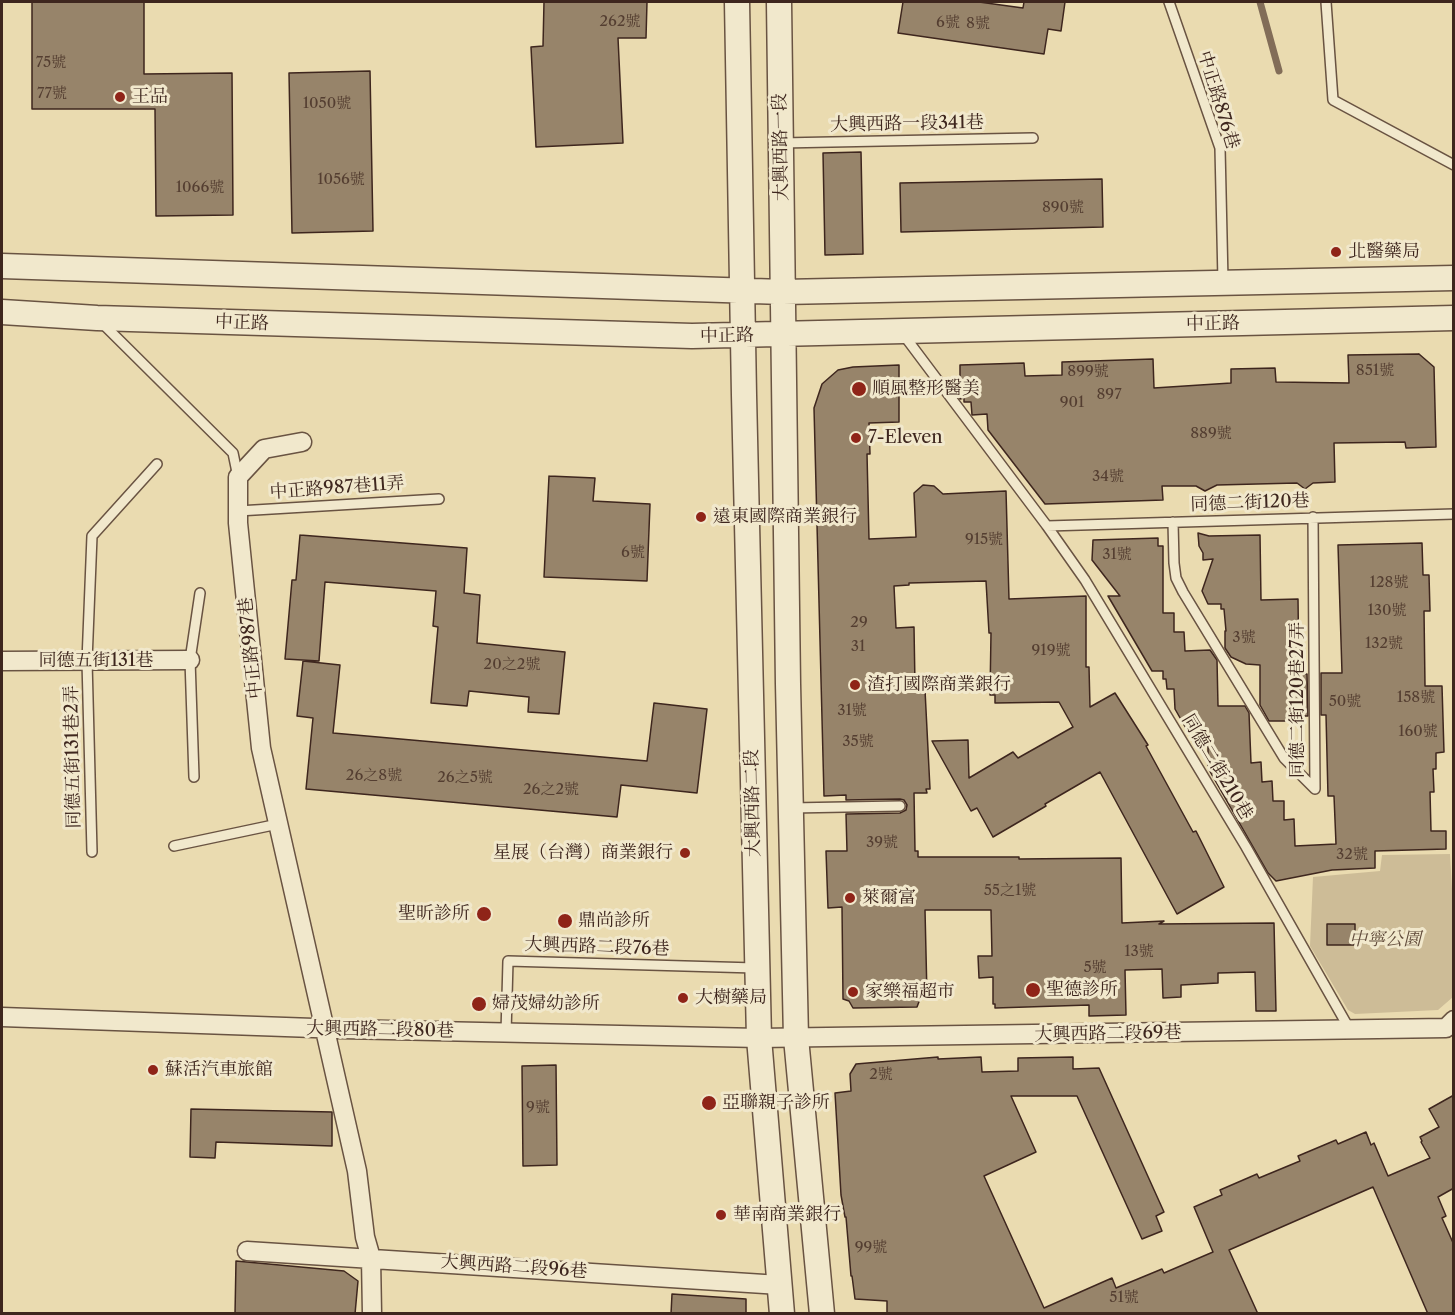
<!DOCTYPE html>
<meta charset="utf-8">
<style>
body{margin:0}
#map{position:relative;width:1455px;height:1315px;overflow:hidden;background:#eadbb0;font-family:"Libre Caslon Text",serif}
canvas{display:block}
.frame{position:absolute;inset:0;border:3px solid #3e261e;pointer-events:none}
</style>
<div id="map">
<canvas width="1455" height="1315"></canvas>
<div class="frame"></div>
</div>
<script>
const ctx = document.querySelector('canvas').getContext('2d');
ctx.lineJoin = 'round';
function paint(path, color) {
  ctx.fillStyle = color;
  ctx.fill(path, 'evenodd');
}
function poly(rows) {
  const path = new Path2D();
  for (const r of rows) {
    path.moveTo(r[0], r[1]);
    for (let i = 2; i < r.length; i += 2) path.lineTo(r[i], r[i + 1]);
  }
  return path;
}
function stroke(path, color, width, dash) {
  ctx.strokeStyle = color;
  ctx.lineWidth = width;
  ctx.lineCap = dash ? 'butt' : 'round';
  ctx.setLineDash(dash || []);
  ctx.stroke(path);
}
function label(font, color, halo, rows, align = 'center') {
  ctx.font = font + ' "Libre Caslon Text","Noto Serif TC",serif';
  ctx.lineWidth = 6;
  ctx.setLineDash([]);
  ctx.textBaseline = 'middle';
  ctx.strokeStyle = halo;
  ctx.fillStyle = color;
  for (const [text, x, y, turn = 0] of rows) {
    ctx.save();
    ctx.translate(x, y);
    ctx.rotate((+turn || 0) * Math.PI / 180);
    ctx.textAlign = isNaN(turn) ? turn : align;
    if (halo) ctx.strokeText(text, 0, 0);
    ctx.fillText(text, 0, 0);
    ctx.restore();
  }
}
const green = poly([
 [1450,854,1454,924,1453,997,1438,1010,1355,1014,1348,1010,1310,946,1313,877,1380,871,1382,855]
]);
const stream = poly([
 [1260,2,1279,71]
]);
const building = poly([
 [32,2,144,2,144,74,232,73,233,215,156,216,155,109,32,109,32,2],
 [544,2,647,2,646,38,618,38,623,143,536,147,531,47,543,46,544,2],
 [903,2,979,2,1023,8,1024,2,1065,2,1061,31,1048,29,1044,54,898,33,903,2],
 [370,71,373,231,292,233,289,73,370,71],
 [861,152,863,254,825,255,823,153,861,152],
 [1102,179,1103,227,901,232,900,183,1102,179],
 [1419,354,1434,367,1436,447,1406,448,1405,442,1334,443,1335,482,1313,483,1305,489,1297,483,1217,485,1205,491,1196,486,1162,486,1163,500,1045,504,988,430,987,414,972,415,971,402,964,402,964,398,960,399,960,365,1024,363,1025,376,1062,375,1062,362,1153,359,1154,388,1231,383,1231,369,1275,368,1276,382,1349,383,1348,355,1419,354],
 [899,365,899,422,869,423,870,454,867,454,869,539,916,537,914,493,923,485,934,486,943,494,1006,491,1009,599,1086,596,1086,667,1089,667,1090,707,1115,693,1148,745,1146,746,1193,832,1196,831,1224,887,1177,914,1100,772,1045,804,1046,806,993,837,977,808,971,811,932,741,968,740,969,778,1013,752,1018,758,1073,727,1059,702,995,703,995,695,990,695,991,633,989,633,986,581,909,583,909,585,894,586,896,628,914,627,915,686,924,685,925,690,930,789,926,789,927,793,914,793,915,851,918,851,918,857,1019,857,1019,859,1121,858,1122,923,1164,921,1159,924,1274,923,1276,1011,1256,1011,1255,972,1218,973,1218,983,1181,985,1181,997,1163,998,1162,969,1125,970,1126,1015,1089,1016,1089,1005,995,1008,995,1004,993,1004,993,977,979,978,978,956,992,956,991,910,925,910,927,996,920,999,917,1007,853,1008,849,1001,843,999,842,907,828,908,826,851,847,851,846,814,900,813,906,810,907,805,904,800,900,799,846,800,846,795,824,796,814,408,822,384,838,370,853,367,899,365],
 [549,476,595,478,593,501,650,504,647,581,544,577,549,476],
 [1198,533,1209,536,1260,535,1261,600,1298,599,1299,674,1307,674,1308,716,1290,716,1288,721,1269,721,1260,705,1260,665,1246,664,1231,657,1225,648,1225,631,1226,631,1224,609,1221,609,1221,604,1208,604,1202,591,1213,559,1203,560,1203,553,1199,546,1198,533],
 [300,535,467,548,464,593,480,595,477,643,565,652,559,714,528,712,529,697,469,691,467,706,431,703,438,627,433,626,436,591,325,582,319,661,285,659,292,580,296,580,300,535],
 [1158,538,1158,546,1163,546,1163,613,1174,613,1174,632,1184,632,1185,651,1210,650,1217,660,1218,706,1245,706,1249,713,1251,763,1261,762,1262,782,1272,781,1273,801,1284,801,1284,820,1294,819,1295,846,1336,844,1334,796,1328,796,1326,715,1321,715,1321,673,1342,673,1338,545,1422,543,1423,575,1429,575,1430,611,1424,611,1425,686,1442,686,1444,752,1436,753,1436,769,1433,769,1434,792,1430,792,1431,831,1446,831,1446,849,1375,851,1375,868,1332,870,1276,881,1268,873,1208,768,1208,746,1196,746,1175,709,1174,689,1167,689,1166,679,1163,679,1163,671,1152,671,1108,596,1120,596,1092,560,1093,540,1158,538],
 [303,661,340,665,333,733,647,761,654,703,707,709,697,793,621,785,617,817,306,789,313,718,297,716,303,661],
 [1327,924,1355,924,1355,945,1327,945,1327,924],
 [938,1057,938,1059,981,1057,982,1072,1018,1071,1018,1058,1073,1057,1073,1069,1099,1068,1164,1212,1156,1216,1162,1231,1142,1239,1077,1096,1011,1096,1036,1152,984,1176,1044,1308,1112,1278,1116,1288,1162,1269,1164,1273,1213,1252,1194,1207,1222,1195,1220,1190,1257,1174,1259,1178,1300,1161,1298,1156,1336,1140,1338,1144,1366,1132,1371,1145,1374,1143,1388,1176,1430,1158,1421,1142,1422,1141,1420,1137,1439,1127,1429,1109,1454,1095,1454,1188,1438,1197,1446,1216,1442,1218,1454,1245,1454,1314,1428,1314,1373,1187,1229,1250,1258,1314,887,1314,887,1301,855,1299,852,1276,851,1276,846,1217,845,1217,841,1195,835,1093,851,1091,850,1074,856,1064,938,1057],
 [556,1065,557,1165,523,1166,522,1066,556,1065],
 [191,1109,332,1112,332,1146,216,1142,215,1158,190,1157,191,1109],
 [236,1261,344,1271,358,1281,355,1314,235,1314,236,1261],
 [672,1294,746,1299,746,1314,671,1314,672,1294]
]);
const service = poly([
 [1169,2,1220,148,1223,281],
 [1326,2,1333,100,1454,165],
 [781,143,1033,138],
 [101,322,233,453,238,477],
 [903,334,1047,526,1085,580,1246,847,1350,1030],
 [238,511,439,499],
 [1173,522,1174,563,1176,578,1183,592,1284,758,1315,789,1313,517],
 [1047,526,1454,514],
 [194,777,190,660,200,593],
 [791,808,900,806],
 [174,846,278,824],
 [92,852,87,661,92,536,157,464],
 [506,1033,508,961,755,968]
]);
const minor = poly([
 [302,442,264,449,238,477,238,523,261,748,357,1171,365,1237,371,1258,372,1314],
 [2,661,190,660],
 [2,1017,342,1029,759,1038,1446,1028,1454,1020],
 [247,1251,780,1285]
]);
const tertiary = poly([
 [737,2,744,395,759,1038,782,1314],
 [779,2,788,684,796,1038,822,1314],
 [2,266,783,292,1454,278],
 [2,312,97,318,692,336,1454,318]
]);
const markers = [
 [120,97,6,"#8f2418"],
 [1336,252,6,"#8f2418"],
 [859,389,8,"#8f2418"],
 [856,438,6,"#8f2418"],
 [701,517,6,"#8f2418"],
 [855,685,6,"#8f2418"],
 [685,853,6,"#8f2418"],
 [850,898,6,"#8f2418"],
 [484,914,8,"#8f2418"],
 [565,921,8,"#8f2418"],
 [1033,990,8,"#8f2418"],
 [853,992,6,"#8f2418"],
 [683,998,6,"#8f2418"],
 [479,1004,8,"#8f2418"],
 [153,1070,6,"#8f2418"],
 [709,1103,8,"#8f2418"],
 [721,1215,6,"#8f2418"]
];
const numberNames = [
 ["262號",620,22],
 ["6號",948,23],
 ["8號",978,24],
 ["75號",51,63],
 ["77號",52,94],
 ["1050號",327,104],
 ["1056號",341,180],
 ["1066號",200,188],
 ["890號",1063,208],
 ["851號",1375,371],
 ["899號",1088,372],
 ["897",1109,395],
 ["901",1072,403],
 ["889號",1211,434],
 ["34號",1108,477],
 ["915號",984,540],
 ["6號",633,553],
 ["31號",1117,555],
 ["128號",1389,583],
 ["130號",1387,611],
 ["29",859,623],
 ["3號",1244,638],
 ["132號",1384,644],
 ["31",858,647],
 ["919號",1051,651],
 ["20之2號",512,665],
 ["158號",1416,698],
 ["50號",1345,702],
 ["31號",852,711],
 ["160號",1418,732],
 ["35號",858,742],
 ["26之8號",374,776],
 ["26之5號",465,778],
 ["26之2號",551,790],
 ["39號",882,843],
 ["32號",1352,855],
 ["55之1號",1010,891],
 ["13號",1139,952],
 ["5號",1095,968],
 ["2號",881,1075],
 ["9號",538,1108],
 ["99號",871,1248],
 ["51號",1124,1298]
];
const poiNames = [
 ["王品",132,97],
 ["北醫藥局",1348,252],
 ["順風整形醫美",872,389],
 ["7-Eleven",868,438],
 ["遠東國際商業銀行",713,517],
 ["渣打國際商業銀行",867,685],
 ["星展（台灣）商業銀行",673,853,"right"],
 ["萊爾富",862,898],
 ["聖昕診所",470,914,"right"],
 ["鼎尚診所",578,921],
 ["聖德診所",1046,990],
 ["家樂福超市",865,992],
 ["大樹藥局",695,998],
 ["婦茂婦幼診所",492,1004],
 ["蘇活汽車旅館",165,1070],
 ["亞聯親子診所",722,1103],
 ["華南商業銀行",733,1215]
];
const streetNames = [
 ["中正路876巷",1218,100,73],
 ["大興西路一段341巷",907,124,-1],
 ["大興西路一段",781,147,-91],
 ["中正路",242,323,2],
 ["中正路",1213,324,-1],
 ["中正路",727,336,-1],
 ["中正路987巷11弄",337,488,-4],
 ["同德二街120巷",1250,503,-2],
 ["中正路987巷",251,648,-96],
 ["同德五街131巷",96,661],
 ["同德二街120巷27弄",1298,700,-90],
 ["同德五街131巷2弄",73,757,-91],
 ["同德二街210巷",1217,767,59],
 ["大興西路二段",753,803,-91],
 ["大興西路二段76巷",597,947,2],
 ["大興西路二段80巷",380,1030,1],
 ["大興西路二段69巷",1108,1034,-1],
 ["大興西路二段96巷",514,1267,4]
];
const parkNames = [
 ["中寧公園",1385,940]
];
paint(green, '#cdbc97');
stroke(stream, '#826d58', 7);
paint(building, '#97846a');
stroke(building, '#3e261e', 1.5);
stroke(service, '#695342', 12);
stroke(minor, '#695342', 21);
stroke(tertiary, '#695342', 27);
stroke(service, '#f1e8cc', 9);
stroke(minor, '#f1e8cc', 18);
stroke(tertiary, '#f1e8cc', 24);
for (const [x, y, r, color] of markers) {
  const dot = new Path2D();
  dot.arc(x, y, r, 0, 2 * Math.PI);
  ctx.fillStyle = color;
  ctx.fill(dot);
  stroke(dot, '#f1e8cc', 2);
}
label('15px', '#543e31', null, numberNames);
label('18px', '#3e261e', '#f1e8cc', poiNames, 'left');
label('18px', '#3e261e', '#f1e8cc', streetNames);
label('italic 18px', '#624c3c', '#f1e8cc', parkNames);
</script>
